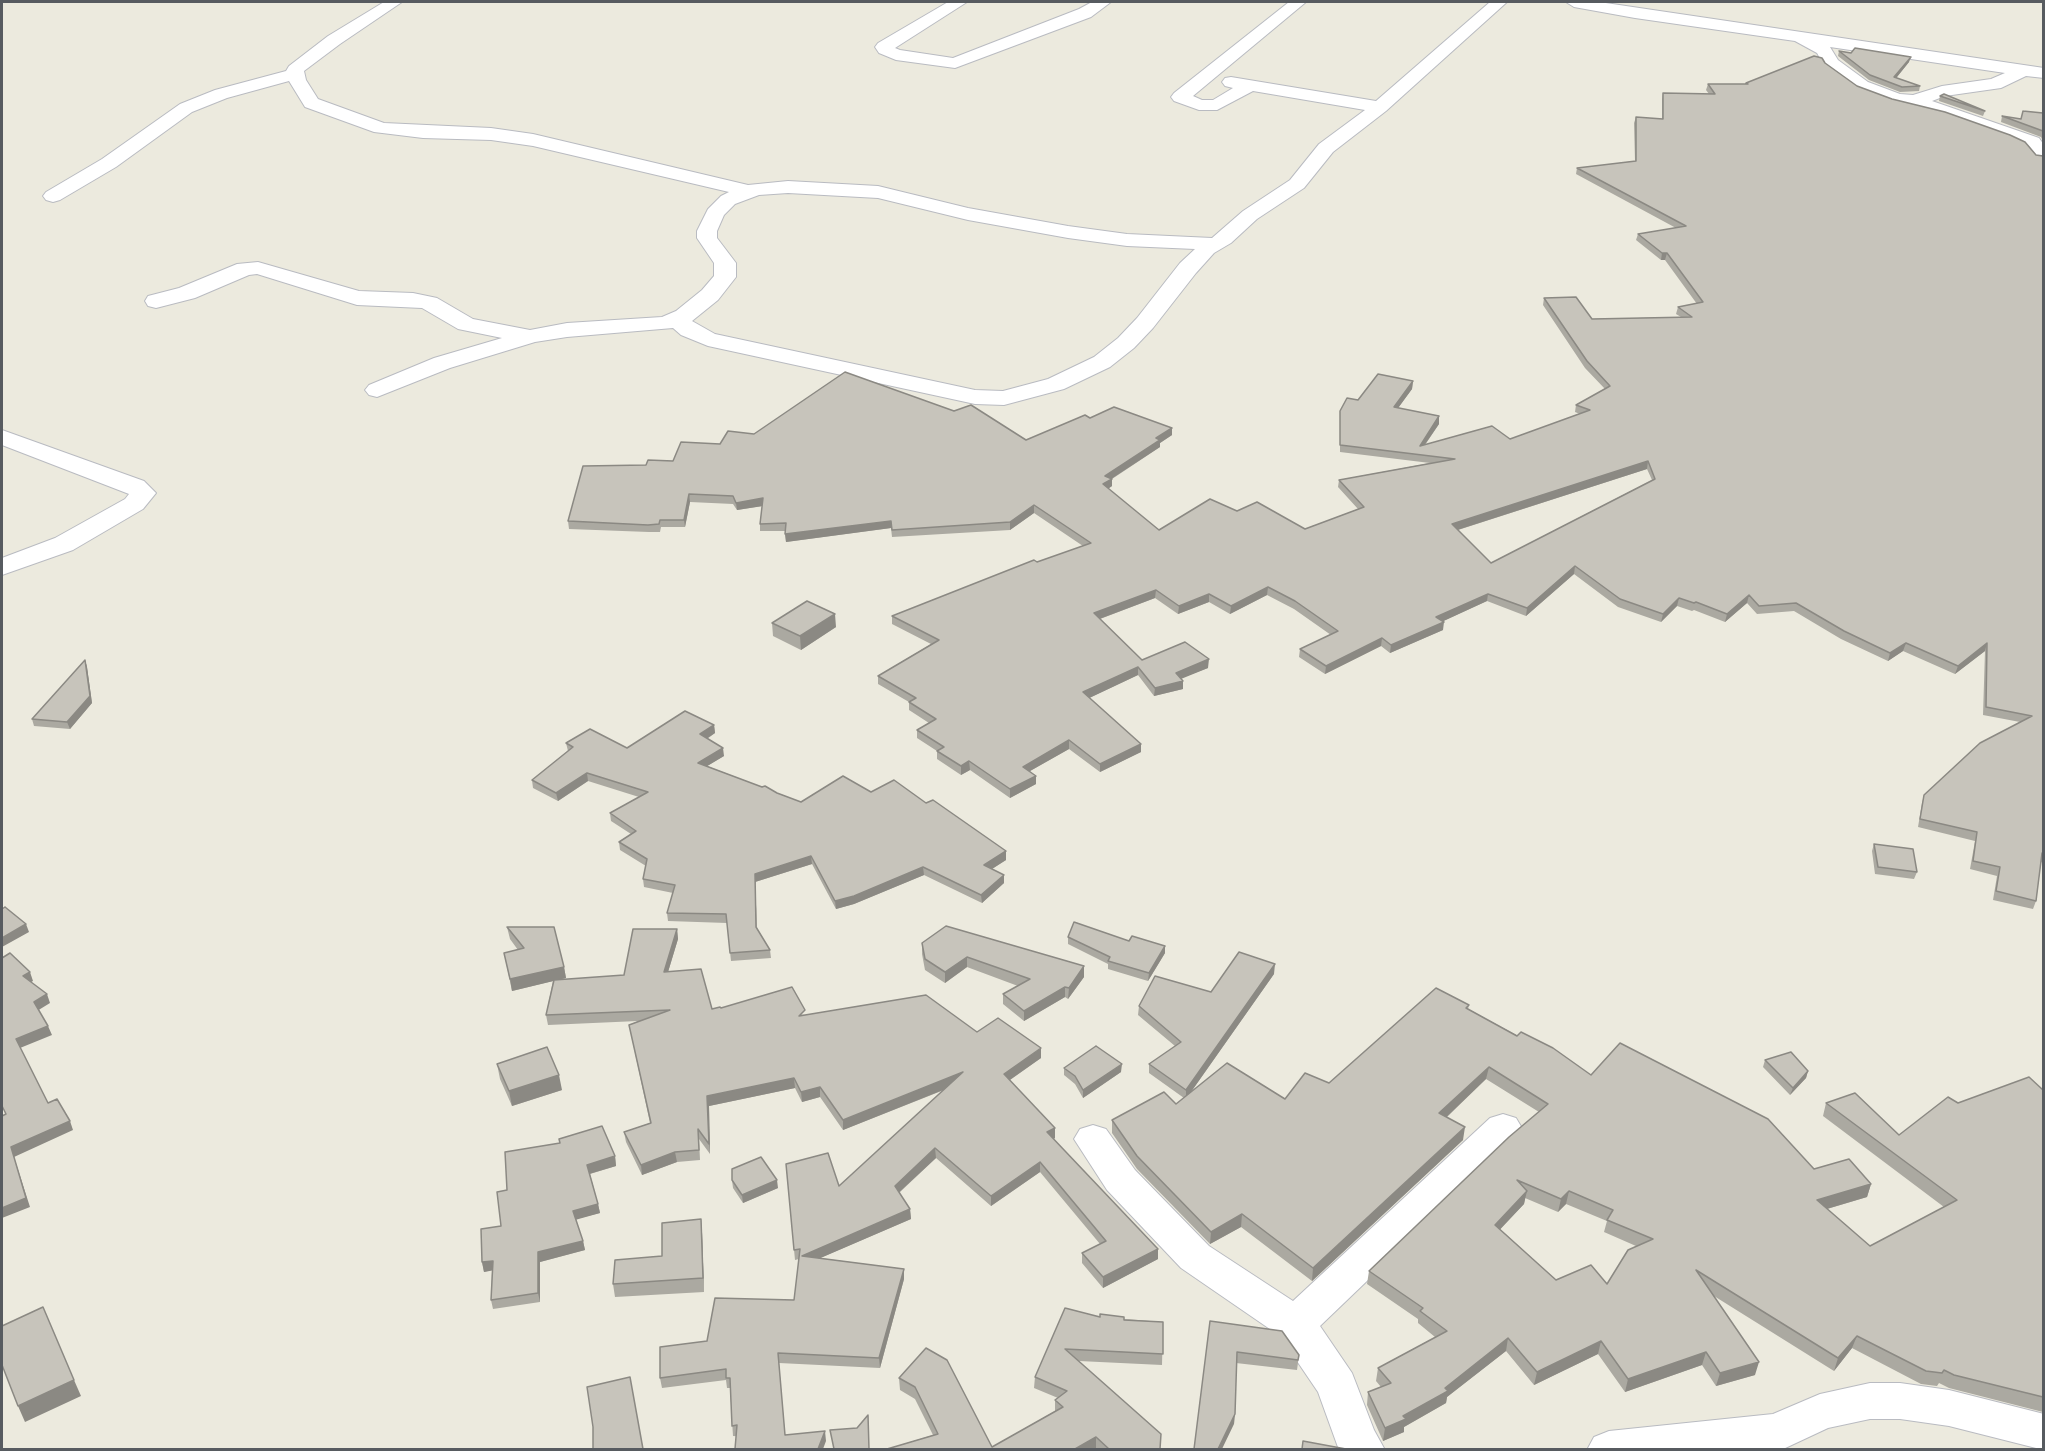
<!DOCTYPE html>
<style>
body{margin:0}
#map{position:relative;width:2045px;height:1451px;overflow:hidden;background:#eceade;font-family:"Space Grotesk",sans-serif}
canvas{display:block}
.frame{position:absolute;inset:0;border:3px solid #575b60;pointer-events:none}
</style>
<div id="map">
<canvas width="2045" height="1451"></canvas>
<div class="frame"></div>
</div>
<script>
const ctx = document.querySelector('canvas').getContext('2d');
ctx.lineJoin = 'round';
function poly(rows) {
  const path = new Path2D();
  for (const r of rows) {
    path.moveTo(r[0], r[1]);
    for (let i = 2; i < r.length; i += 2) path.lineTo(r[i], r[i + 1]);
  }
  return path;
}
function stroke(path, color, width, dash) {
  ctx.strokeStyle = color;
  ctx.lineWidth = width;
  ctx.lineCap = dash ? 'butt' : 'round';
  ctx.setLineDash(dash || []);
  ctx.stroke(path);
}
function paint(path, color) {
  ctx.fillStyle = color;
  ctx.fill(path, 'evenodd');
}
const minor = poly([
 [384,2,402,2,340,44,304,71,306,80,318,99,384,123,491,128,533,134,748,185,788,181,878,186,968,208,1068,226,1127,234,1212,238,1243,211,1290,180,1319,144,1365,110,1253,91,1217,110,1199,110,1174,101,1171,97,1174,93,1289,2,1306,2,1193,96,1202,100,1213,100,1233,88,1225,86,1222,82,1225,78,1231,77,1376,101,1490,2,1507,2,1386,111,1333,152,1304,188,1257,219,1231,243,1214,253,1196,273,1153,328,1134,348,1110,367,1064,389,1004,405,975,404,708,346,681,335,673,328,567,337,535,342,450,368,377,397,369,395,365,390,369,385,434,358,502,338,458,329,422,308,357,305,257,274,249,275,195,298,156,308,148,306,145,301,148,296,179,288,237,264,258,262,359,291,413,293,437,298,473,319,530,330,567,323,662,317,676,311,702,290,714,276,714,263,697,238,697,231,708,209,721,196,729,192,533,146,491,140,423,138,374,132,305,107,289,81,227,98,192,112,116,167,60,200,53,202,46,200,43,196,46,192,102,159,180,104,215,90,286,71,289,66,328,36,384,2],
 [788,193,878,198,968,220,1068,238,1127,246,1195,249,1180,263,1137,318,1118,338,1094,357,1048,379,1003,391,975,390,715,334,692,321,718,300,736,277,736,263,717,238,717,231,724,215,735,204,759,195,788,193],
 [948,2,967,2,895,48,900,50,953,58,1079,9,1092,2,1111,2,1091,17,955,68,896,60,879,53,875,47,878,43,948,2],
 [1566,2,1599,2,2044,68,2044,78,2026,76,2001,88,1945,96,1932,101,2039,138,2044,145,2044,160,2034,159,2025,146,2009,139,1944,116,1891,103,1856,90,1825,67,1817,53,1795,41,1635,18,1574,7,1566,2],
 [1830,47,2005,73,1991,79,1942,86,1913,95,1900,94,1868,82,1838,60,1830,47],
 [2,430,144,481,156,493,143,509,73,550,2,575,2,558,55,538,125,499,129,494,2,445,2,430],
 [1503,1114,1516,1118,1522,1128,1516,1138,1320,1326,1352,1373,1374,1430,1385,1450,1339,1450,1318,1392,1280,1336,1181,1268,1107,1190,1074,1139,1080,1129,1093,1125,1106,1129,1135,1170,1209,1246,1293,1301,1490,1118,1503,1114],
 [1870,1383,1900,1383,1949,1390,2044,1414,2044,1450,1949,1426,1900,1419,1870,1419,1828,1428,1781,1450,1587,1450,1594,1437,1609,1431,1773,1414,1820,1394,1870,1383]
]);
const wall = poly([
 [1839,51,1909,62,1896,78,1920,86,1919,91,1900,92,1869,80,1838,56],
 [1825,63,1857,86,2036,155,2043,156,2043,863,2041,862,2036,901,2033,909,1993,900,1997,876,1970,869,1975,841,1918,827,1922,803,1924,795,2020,722,1983,715,1985,651,1955,674,1903,651,1888,661,1841,639,1794,611,1757,614,1747,603,1725,622,1694,610,1692,611,1677,606,1661,622,1618,607,1574,574,1526,616,1487,601,1443,621,1443,630,1390,653,1381,646,1325,674,1299,657,1300,649,1331,635,1294,609,1267,595,1230,614,1209,602,1178,614,1155,598,1100,619,1142,660,1208,668,1181,678,1183,681,1183,689,1154,696,1138,675,1089,698,1141,744,1141,752,1100,772,1069,749,1030,771,1036,776,1036,784,1010,798,970,770,961,775,937,759,937,751,917,738,917,730,929,723,909,710,909,702,878,684,878,676,931,644,892,624,892,616,1037,562,1083,546,1034,513,1010,530,892,537,891,528,786,542,785,531,760,531,760,524,762,506,737,510,733,504,690,502,685,527,661,527,660,532,649,532,569,529,568,521,646,465,673,461,720,444,754,434,1026,440,1090,418,1172,435,1160,443,1160,447,1112,479,1112,486,1108,489,1159,530,1237,511,1305,529,1358,509,1338,487,1339,480,1430,463,1340,452,1340,411,1358,400,1413,381,1412,389,1398,408,1439,416,1439,424,1425,445,1510,439,1580,414,1575,412,1576,405,1605,389,1585,368,1543,305,1544,298,1592,319,1681,317,1676,314,1678,307,1697,304,1665,260,1661,260,1636,240,1638,234,1676,228,1576,174,1577,168,1635,161,1634,123,1636,117,1662,119,1662,99,1663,93,1709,94,1706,90,1708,84,1745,84,1746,83],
 [1647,469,1652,480,1491,563,1458,530],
 [1940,96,1985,111,1983,116,1939,101],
 [2043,113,2043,141,2041,137,2001,122,2002,116,2021,119],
 [772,623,836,627,801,650,773,636],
 [85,660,87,667,92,703,70,729,34,726,32,719],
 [714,725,715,733,707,739,724,756,707,766,801,802,871,792,926,803,1006,851,1006,860,992,869,1004,875,1004,883,982,903,924,875,854,904,836,909,812,864,755,882,757,928,770,950,771,958,731,961,727,923,668,921,667,913,673,893,644,887,643,879,646,866,620,850,619,842,631,834,611,821,610,813,639,797,588,781,558,801,533,788,532,780,568,751,566,743,627,748],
 [1874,844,1917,872,1914,879,1875,874,1872,851],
 [507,927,564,967,566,978,560,980,624,975,677,929,678,939,668,972,712,1009,721,1008,806,1015,977,1032,1041,1058,1010,1080,1055,1138,1054,1139,1158,1259,1103,1288,1082,1263,1082,1253,1100,1244,1040,1172,991,1206,936,1158,899,1193,910,1209,911,1219,820,1258,904,1269,904,1279,880,1368,779,1363,785,1435,826,1441,733,1436,730,1388,727,1388,726,1380,662,1388,660,1378,707,1341,794,1300,799,1259,795,1260,786,1164,839,1186,944,1090,843,1130,820,1097,802,1102,795,1088,709,1106,710,1154,699,1139,700,1160,677,1162,642,1175,626,1142,624,1132,650,1123,629,1025,638,1021,548,1025,546,1015,553,981,512,991,504,953,518,950,510,939],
 [1068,937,1129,941,1165,946,1165,953,1148,981,1108,969,1108,964,1068,944],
 [922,943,1084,966,1084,977,1068,999,1065,997,1024,1021,1003,1004,1003,994,1018,986,967,967,945,983,925,970,922,954],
 [1274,974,1191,1092,1285,1099,1329,1083,1469,1005,1468,1009,1591,1075,1814,1169,1871,1184,1867,1197,1827,1209,1870,1246,1944,1207,1823,1116,1826,1103,1899,1135,1958,1103,2043,1090,2043,1412,1949,1388,1939,1383,1937,1386,1921,1384,1852,1348,1834,1371,1714,1296,1755,1375,1716,1386,1702,1365,1625,1392,1598,1354,1534,1385,1506,1351,1447,1397,1446,1403,1404,1427,1404,1432,1383,1441,1367,1405,1368,1392,1381,1387,1376,1381,1378,1368,1435,1337,1418,1323,1418,1319,1367,1284,1369,1271,1539,1112,1486,1079,1447,1117,1463,1140,1312,1281,1241,1227,1210,1244,1137,1169,1112,1133,1112,1120,1176,1104,1184,1098,1149,1073,1149,1064,1175,1046,1138,1015,1139,1006,1211,992],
 [1525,1198,1558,1212,1566,1204,1607,1221,1604,1232,1636,1246,1607,1284,1556,1280,1500,1229,1524,1204],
 [1765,1060,1808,1071,1806,1078,1790,1095,1763,1067],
 [497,1064,562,1090,512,1106,500,1079],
 [1064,1068,1121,1072,1083,1098,1075,1084,1064,1075],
 [559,1139,615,1156,616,1166,590,1174,598,1204,600,1213,576,1219,583,1241,585,1250,540,1262,540,1302,493,1309,491,1300,492,1270,484,1272,482,1262,501,1226,507,1190,559,1143],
 [732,1180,778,1188,743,1203,733,1188],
 [701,1219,702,1232,704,1292,615,1297,613,1284,662,1256],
 [1100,1317,1163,1322,1162,1365,1079,1361,1160,1449,887,1449,933,1435,915,1399,900,1390,899,1378,926,1348,992,1447,1055,1411,1055,1400,1058,1398,1034,1388,1035,1377],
 [1210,1321,1299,1355,1297,1370,1236,1363,1234,1424]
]);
const shadedWall = poly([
 [1911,57,1909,62,1893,82,1894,77],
 [1662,253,1667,253,1665,260,1661,260],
 [1413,381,1412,389,1393,415,1394,407],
 [1439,416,1439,424,1419,453,1420,446],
 [1172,428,1172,435,1160,443,1160,447,1105,483,1112,479,1112,486,1103,492,1105,476,1156,438],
 [1648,461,1647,469,1451,532,1452,524],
 [689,494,690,502,685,527,684,520],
 [763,498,763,506,737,510,736,503],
 [1034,505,1034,513,1010,530,1010,522],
 [891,521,891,528,786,542,785,534],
 [1575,566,1574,574,1526,616,1527,608],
 [1268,587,1267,595,1230,614,1231,606],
 [1156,590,1155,598,1094,621,1094,613],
 [1209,594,1209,602,1178,614,1179,606],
 [1488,594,1487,601,1435,625,1436,617],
 [1749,595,1747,603,1725,622,1727,614],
 [1679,598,1677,606,1661,622,1663,614],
 [835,614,836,627,801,650,800,636],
 [1444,622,1443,630,1390,653,1391,645],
 [1382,638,1381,646,1325,674,1326,666],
 [1906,643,1903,651,1888,661,1890,653],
 [1987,643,1985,651,1955,674,1958,666],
 [1209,659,1208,668,1176,681,1176,673],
 [85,660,87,667,92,703,70,729,67,722],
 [1138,667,1138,675,1083,701,1083,692],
 [1183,681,1183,689,1154,696,1155,688],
 [714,725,715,733,700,743,700,734],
 [1069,740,1069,749,1023,775,1023,767],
 [1141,744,1141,752,1100,772,1100,764],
 [723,748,724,756,699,771,698,763],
 [969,761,970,770,961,775,961,766],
 [587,773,588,781,558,801,556,793],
 [1036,776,1036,784,1010,798,1010,789],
 [1006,851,1006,860,984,874,984,865],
 [811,856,812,864,755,882,757,935,755,874],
 [923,867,924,875,854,904,836,909,835,901],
 [1004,875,1004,883,982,903,981,895],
 [26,924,29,932,2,947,2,938],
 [677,929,678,939,665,982,664,972],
 [1165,946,1165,953,1148,981,1149,973],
 [967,957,967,967,945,983,945,972],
 [1275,964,1274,974,1186,1099,1186,1090],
 [1084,966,1084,977,1068,999,1069,988],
 [564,967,566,978,512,991,510,979],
 [30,972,33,981,26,985,23,976],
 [1065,987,1065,997,1024,1021,1024,1011],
 [47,994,50,1003,37,1011,34,1002],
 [48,1026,52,1035,20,1048,16,1039],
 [1041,1048,1041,1058,1004,1084,1004,1074],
 [1122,1064,1121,1072,1083,1098,1083,1090],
 [1489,1067,1486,1079,1437,1126,1439,1113],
 [1808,1071,1806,1078,1790,1095,1793,1088],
 [963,1072,963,1082,843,1130,843,1120],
 [559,1075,562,1090,512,1106,509,1091],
 [794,1078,795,1088,709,1106,710,1154,709,1144,707,1096],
 [820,1087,820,1097,802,1102,801,1092],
 [70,1121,73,1130,14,1157,30,1207,2,1218,2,1208,11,1147],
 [1465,1127,1463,1140,1312,1281,1313,1268],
 [1055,1128,1055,1138,1047,1142,1047,1132],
 [935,1148,936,1158,895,1196,895,1186],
 [675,1152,677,1162,642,1175,641,1165],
 [615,1156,616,1166,589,1174,587,1165],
 [1040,1162,1040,1172,991,1206,991,1196],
 [777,1180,778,1188,743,1203,742,1195],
 [1871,1184,1867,1197,1813,1213,1817,1200],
 [1527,1191,1524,1204,1493,1237,1495,1225],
 [1569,1191,1566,1204,1558,1212,1561,1199],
 [598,1204,600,1213,575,1220,573,1211],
 [910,1209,911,1219,802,1266,802,1256],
 [1242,1214,1241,1227,1210,1244,1211,1232],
 [701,1219,702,1232,704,1292,703,1278],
 [583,1241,585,1250,540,1262,540,1302,538,1293,538,1252],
 [1158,1249,1158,1259,1103,1288,1103,1277],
 [493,1261,495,1270,484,1272,482,1262],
 [904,1269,904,1279,880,1368,879,1358],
 [1857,1336,1852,1348,1834,1371,1838,1358],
 [1508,1338,1506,1351,1447,1397,1446,1403,1404,1427,1404,1432,1383,1441,1385,1428,1445,1388],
 [1601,1341,1598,1354,1534,1385,1537,1372],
 [1706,1352,1702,1365,1625,1392,1628,1379],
 [1759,1362,1755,1375,1716,1386,1720,1373],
 [74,1380,81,1396,25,1422,18,1406],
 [1235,1414,1234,1424,1222,1449,1218,1449],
 [825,1431,826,1441,823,1449,818,1449],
 [1096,1437,1096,1449,1075,1449]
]);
const building = poly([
 [1855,48,1911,57,1894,77,1920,86,1902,87,1870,75,1839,51,1851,53,1855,48],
 [1814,56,1822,58,1825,63,1857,86,1892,99,1945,112,2010,135,2025,142,2036,155,2043,156,2043,854,2042,853,2036,901,1996,891,2000,867,1973,861,1977,832,1920,819,1924,795,1980,743,2032,716,1986,707,1987,643,1958,666,1906,643,1890,653,1844,631,1796,603,1759,606,1749,595,1727,614,1696,602,1694,603,1679,598,1663,614,1620,599,1575,566,1527,608,1488,594,1436,617,1444,622,1391,645,1382,638,1326,666,1300,649,1338,631,1295,601,1268,587,1231,606,1209,594,1179,606,1156,590,1094,613,1142,660,1185,642,1209,659,1176,673,1183,681,1155,688,1138,667,1083,692,1141,744,1100,764,1069,740,1023,767,1036,776,1010,789,969,761,961,766,937,751,944,747,917,730,936,719,909,702,916,698,878,676,939,640,892,616,1034,560,1037,562,1091,543,1034,505,1010,522,892,530,891,521,785,534,786,523,760,524,763,498,736,503,733,496,689,494,684,520,660,520,659,524,648,525,568,521,583,466,646,465,648,460,673,461,681,442,720,444,728,431,754,434,845,372,954,411,971,405,1026,440,1085,415,1090,418,1114,407,1172,428,1156,438,1160,440,1105,476,1112,479,1103,484,1159,530,1210,499,1237,511,1257,502,1305,529,1364,507,1339,480,1455,459,1340,445,1340,411,1347,398,1358,400,1378,374,1413,381,1394,407,1439,416,1420,446,1492,426,1510,439,1590,410,1576,405,1610,386,1587,361,1544,298,1576,297,1592,319,1692,317,1678,307,1703,302,1667,253,1662,253,1638,234,1686,226,1577,168,1636,161,1636,117,1663,119,1663,93,1715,94,1708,84,1748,84,1746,83,1814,56],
 [1648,461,1655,479,1491,563,1452,524,1648,461],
 [1944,94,1985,111,1940,96,1944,94],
 [2023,111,2043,113,2043,132,2043,131,2002,116,2021,119,2023,111],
 [807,601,835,614,800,636,772,623,807,601],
 [85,660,90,696,67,722,32,719,85,660],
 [685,711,714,725,700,734,723,748,698,763,762,787,765,786,777,793,801,802,843,776,871,792,894,780,926,803,933,800,1006,851,984,865,1004,875,981,895,923,867,854,896,835,901,811,856,755,874,756,927,770,950,730,953,726,914,667,913,675,885,643,879,647,859,619,842,636,831,610,813,648,792,587,773,556,793,532,780,573,747,566,743,590,729,627,748,685,711],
 [1874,844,1913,849,1917,872,1878,867,1874,844],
 [5,907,26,924,2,938,2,909,5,907],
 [1074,922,1129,941,1132,936,1165,946,1149,973,1108,961,1110,957,1068,937,1074,922],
 [946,926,1084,966,1069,988,1065,987,1024,1011,1003,994,1030,979,967,957,945,972,925,959,922,943,946,926],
 [507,927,554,927,564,967,510,979,504,953,524,948,507,927],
 [633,929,677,929,664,972,701,969,712,1009,720,1007,721,1008,792,987,805,1010,799,1016,926,995,977,1032,998,1018,1041,1048,1004,1074,1055,1128,1047,1132,1158,1249,1103,1277,1082,1253,1106,1241,1040,1162,991,1196,935,1148,895,1186,910,1209,802,1256,904,1269,879,1358,778,1353,785,1435,825,1431,818,1449,735,1449,737,1425,732,1426,730,1378,726,1378,726,1369,660,1378,660,1347,707,1341,715,1298,794,1300,800,1249,794,1250,786,1164,828,1153,839,1186,963,1072,843,1120,820,1087,801,1092,794,1078,707,1096,709,1144,698,1129,699,1150,675,1152,641,1165,624,1132,651,1123,629,1025,670,1010,546,1015,554,980,624,975,633,929],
 [1239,952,1275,964,1186,1090,1149,1064,1181,1042,1139,1006,1155,976,1211,992,1239,952],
 [10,953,30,972,23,976,47,994,34,1002,48,1026,16,1039,48,1103,57,1099,70,1121,11,1147,26,1198,2,1208,2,1116,6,1114,2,1106,2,958,10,953],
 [1436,988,1469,1005,1466,1008,1517,1036,1521,1032,1553,1048,1591,1075,1620,1043,1768,1119,1814,1169,1849,1159,1871,1184,1817,1200,1870,1246,1957,1200,1826,1103,1855,1093,1899,1135,1948,1097,1958,1103,2029,1077,2043,1090,2043,1397,1954,1375,1944,1370,1942,1373,1926,1371,1857,1336,1838,1358,1696,1270,1759,1362,1720,1373,1706,1352,1628,1379,1601,1341,1537,1372,1508,1338,1445,1388,1448,1391,1403,1416,1406,1419,1385,1428,1368,1392,1391,1383,1378,1368,1447,1331,1420,1311,1423,1308,1369,1271,1509,1137,1548,1104,1489,1067,1439,1113,1465,1127,1313,1268,1242,1214,1211,1232,1137,1156,1112,1120,1164,1092,1176,1104,1227,1063,1285,1099,1305,1073,1329,1083,1436,988],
 [1517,1180,1561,1199,1569,1191,1613,1210,1607,1220,1653,1239,1628,1250,1607,1284,1591,1265,1556,1280,1495,1225,1527,1191,1517,1180],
 [1096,1046,1122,1064,1083,1090,1075,1076,1064,1068,1096,1046],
 [547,1047,559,1075,509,1091,497,1064,547,1047],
 [1791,1052,1808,1071,1793,1088,1765,1060,1791,1052],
 [602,1126,615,1156,587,1165,598,1204,573,1211,583,1241,538,1252,538,1293,491,1300,493,1261,482,1262,481,1229,501,1226,497,1192,507,1190,505,1152,560,1143,559,1139,602,1126],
 [761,1157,777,1180,742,1195,732,1180,732,1169,761,1157],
 [701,1219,703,1278,613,1284,615,1260,662,1256,662,1223,701,1219],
 [43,1307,74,1380,18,1406,2,1365,2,1326,43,1307],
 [1065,1308,1100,1317,1100,1314,1124,1317,1124,1320,1163,1322,1163,1354,1065,1349,1161,1434,1160,1449,1109,1449,1096,1437,1075,1449,887,1449,938,1434,915,1387,899,1378,926,1348,947,1360,992,1447,1063,1407,1055,1400,1067,1391,1035,1377,1065,1308],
 [1210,1321,1282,1331,1299,1355,1298,1360,1237,1352,1235,1414,1218,1449,1194,1449,1210,1321],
 [630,1377,643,1449,593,1449,593,1427,587,1387,630,1377],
 [868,1415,869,1449,834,1449,830,1430,857,1428,868,1415],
 [1303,1441,1346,1449,1302,1449,1303,1441]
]);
stroke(minor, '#b9bbc1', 2);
paint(minor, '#fff');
paint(wall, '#aba9a1');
paint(shadedWall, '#8b8983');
paint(building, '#c7c4bb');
stroke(building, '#8b8983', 1.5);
</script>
